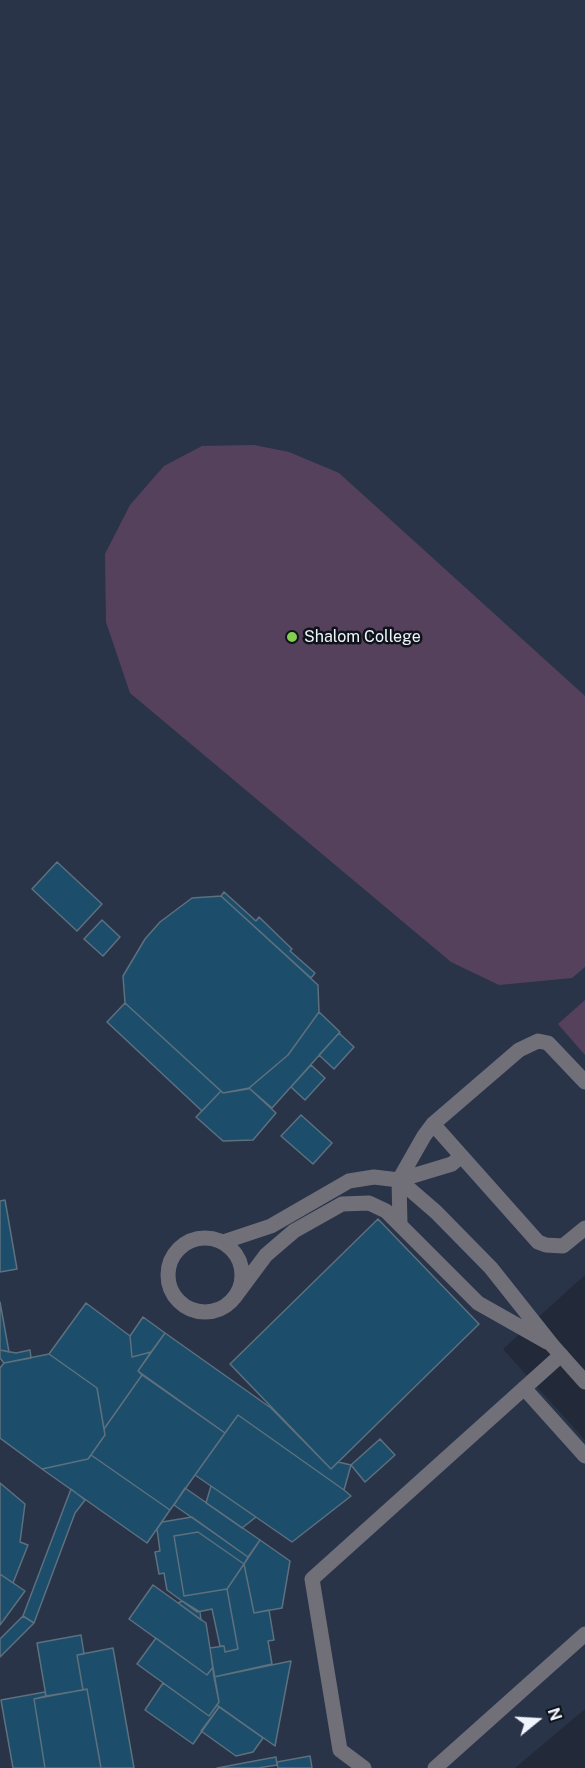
<!DOCTYPE html>
<style>
body{margin:0}
#map{position:relative;width:585px;height:1768px;overflow:hidden;background:#222a3a;font-family:"Public Sans",sans-serif}
canvas{display:block}
.north{position:absolute;left:507px;top:1690px;width:60px;height:60px;-webkit-text-stroke:4px #0f131a;paint-order:stroke;rotate:72deg;font-size:16px;font-weight:700;line-height:24px;text-align:center;color:#f0f4fd}
.north::after{content:'';display:block;margin:auto;width:21px;height:27px;background:#f0f4fd;clip-path:polygon(50% 0,100% 100%,50% 72%,0 100%)}
</style>
<div id="map">
<canvas width="585" height="1768"></canvas>
<div class="north">N</div>
</div>
<script>
const ctx = document.querySelector('canvas').getContext('2d');
ctx.lineJoin = 'round';
function paint(path, color) {
  ctx.fillStyle = color;
  ctx.fill(path, 'evenodd');
}
function poly(rows) {
  const path = new Path2D();
  for (const r of rows) {
    if (r.length === 3) {
      path.moveTo(r[0] + r[2], r[1]);
      path.arc(r[0], r[1], r[2], 0, 2 * Math.PI);
      continue;
    }
    path.moveTo(r[0], r[1]);
    for (let i = 2; i < r.length; i += 2) path.lineTo(r[i], r[i + 1]);
  }
  return path;
}
function stroke(path, color, width, dash) {
  ctx.strokeStyle = color;
  ctx.lineWidth = width;
  ctx.lineCap = dash ? 'butt' : 'round';
  ctx.setLineDash(dash || []);
  ctx.stroke(path);
}
function label(font, color, halo, rows, align = 'center') {
  ctx.font = font + ' "Public Sans",sans-serif';
  ctx.lineWidth = 5;
  ctx.setLineDash([]);
  ctx.textBaseline = 'middle';
  ctx.strokeStyle = halo;
  ctx.fillStyle = color;
  for (const [text, x, y, turn = 0] of rows) {
    ctx.save();
    ctx.translate(x, y);
    ctx.rotate((+turn || 0) * Math.PI / 180);
    ctx.textAlign = isNaN(turn) ? turn : align;
    if (halo) ctx.strokeText(text, 0, 0);
    ctx.fillText(text, 0, 0);
    ctx.restore();
  }
}
const built = poly([
 [0,0,585,0,585,1275,503,1349,585,1440,585,1709,515,1768,0,1768]
]);
const green = poly([
 [254,445,289,452,339,473,585,696,585,967,572,978,499,985,451,962,130,693,106,622,105,554,130,505,164,466,202,446],
 [585,1000,585,1055,558,1024]
]);
const building = poly([
 [57,862,102,904,77,931,32,889,57,862],
 [224,892,256,921,259,917,292,949,290,951,315,973,311,978,221,896,224,892],
 [221,896,318,985,319,1012,288,1055,248,1089,223,1093,125,1003,123,976,145,939,160,922,192,898,221,896],
 [102,920,120,937,103,956,84,939,102,920],
 [125,1003,221,1091,202,1111,107,1022,125,1003],
 [319,1012,340,1032,272,1108,249,1088,288,1055,319,1012],
 [339,1033,354,1047,334,1069,319,1055,339,1033],
 [311,1065,325,1078,305,1100,291,1087,311,1065],
 [249,1088,276,1113,253,1140,223,1141,196,1117,221,1091,223,1093,249,1088],
 [301,1115,332,1143,313,1164,281,1136,301,1115],
 [5,1200,17,1269,0,1272,0,1201,5,1200],
 [378,1219,479,1324,331,1469,230,1364,378,1219],
 [0,1302,9,1352,0,1350,0,1302],
 [86,1303,130,1336,132,1357,151,1352,138,1371,142,1375,104,1429,97,1388,49,1354,86,1303],
 [143,1317,165,1333,151,1352,132,1357,130,1336,143,1317],
 [165,1333,271,1408,331,1469,338,1462,351,1465,344,1490,238,1415,225,1433,138,1371,165,1333],
 [0,1350,16,1353,30,1350,31,1358,4,1363,0,1358,0,1350],
 [49,1354,97,1388,105,1435,88,1459,42,1469,0,1438,0,1368,4,1363,49,1354],
 [142,1375,225,1433,170,1510,91,1455,105,1435,104,1429,142,1375],
 [238,1415,344,1490,351,1496,292,1542,195,1475,238,1415],
 [380,1439,395,1455,365,1482,351,1465,380,1439],
 [91,1455,170,1510,147,1543,42,1469,88,1459,91,1455],
 [0,1483,25,1504,20,1542,28,1545,13,1583,0,1574,0,1483],
 [211,1486,256,1517,242,1528,206,1503,211,1486],
 [185,1488,260,1540,248,1557,174,1505,185,1488],
 [71,1489,85,1500,75,1513,34,1623,23,1616,71,1489],
 [192,1517,248,1557,244,1564,198,1532,174,1536,184,1596,227,1589,238,1649,225,1652,224,1646,220,1646,212,1609,197,1612,167,1590,164,1573,159,1574,155,1552,160,1551,157,1529,162,1522,192,1517],
 [198,1532,244,1564,227,1589,184,1596,174,1536,198,1532],
 [260,1540,290,1561,282,1608,254,1613,244,1564,260,1540],
 [244,1564,254,1613,269,1610,274,1640,268,1641,272,1664,214,1677,210,1648,224,1646,225,1652,238,1649,227,1589,244,1564],
 [0,1574,25,1591,0,1625,0,1574],
 [153,1585,206,1623,213,1667,207,1675,129,1619,153,1585],
 [182,1601,200,1612,201,1620,178,1603,182,1601],
 [23,1616,34,1623,0,1657,0,1639,23,1616],
 [81,1635,84,1654,77,1655,83,1690,46,1696,37,1643,81,1635],
 [156,1638,207,1675,213,1667,219,1702,209,1716,137,1664,156,1638],
 [113,1648,134,1768,101,1768,87,1689,83,1690,77,1655,113,1648],
 [291,1661,275,1746,217,1705,219,1702,214,1677,291,1661],
 [163,1683,209,1716,217,1705,219,1707,193,1744,145,1710,163,1683],
 [87,1689,101,1768,45,1768,34,1699,87,1689],
 [45,1692,46,1696,34,1699,45,1768,13,1768,1,1700,45,1692],
 [219,1707,263,1738,253,1752,236,1756,201,1731,219,1707],
 [310,1756,312,1768,278,1768,277,1762,310,1756],
 [276,1757,277,1765,258,1768,217,1768,276,1757]
]);
const service = poly([
 [433,1124,538,1242,546,1245,563,1246,585,1228],
 [399,1180,452,1164,461,1156],
 [400,1224,399,1180,424,1136,433,1124,519,1050,538,1041,548,1043,585,1082],
 [205,1275,37],
 [223,1242,271,1226,349,1181,374,1177,399,1180,436,1212,491,1268,552,1345],
 [234,1298,266,1255,294,1231,342,1204,369,1203,386,1211,478,1303,547,1342],
 [524,1388,585,1456],
 [364,1768,340,1750,312,1579,561,1355],
 [435,1768,585,1634]
]);
const minor = poly([
 [552,1345,585,1382]
]);
const markers = [
 [292,637,6,"#82d04f"]
];
const poiNames = [
 ["Shalom College",304,637]
];
paint(built, '#293449');
paint(green, '#56415d');
paint(building, '#1c4d6a');
stroke(building, '#5d707e', 1.5);
stroke(service, '#717079', 15);
stroke(minor, '#717079', 15);
for (const [x, y, r, color] of markers) {
  const dot = new Path2D();
  dot.arc(x, y, r, 0, 2 * Math.PI);
  ctx.fillStyle = color;
  ctx.fill(dot);
  stroke(dot, '#0f131a', 2);
}
label('16px', '#f0f4fd', '#0f131a', poiNames, 'left');
</script>
